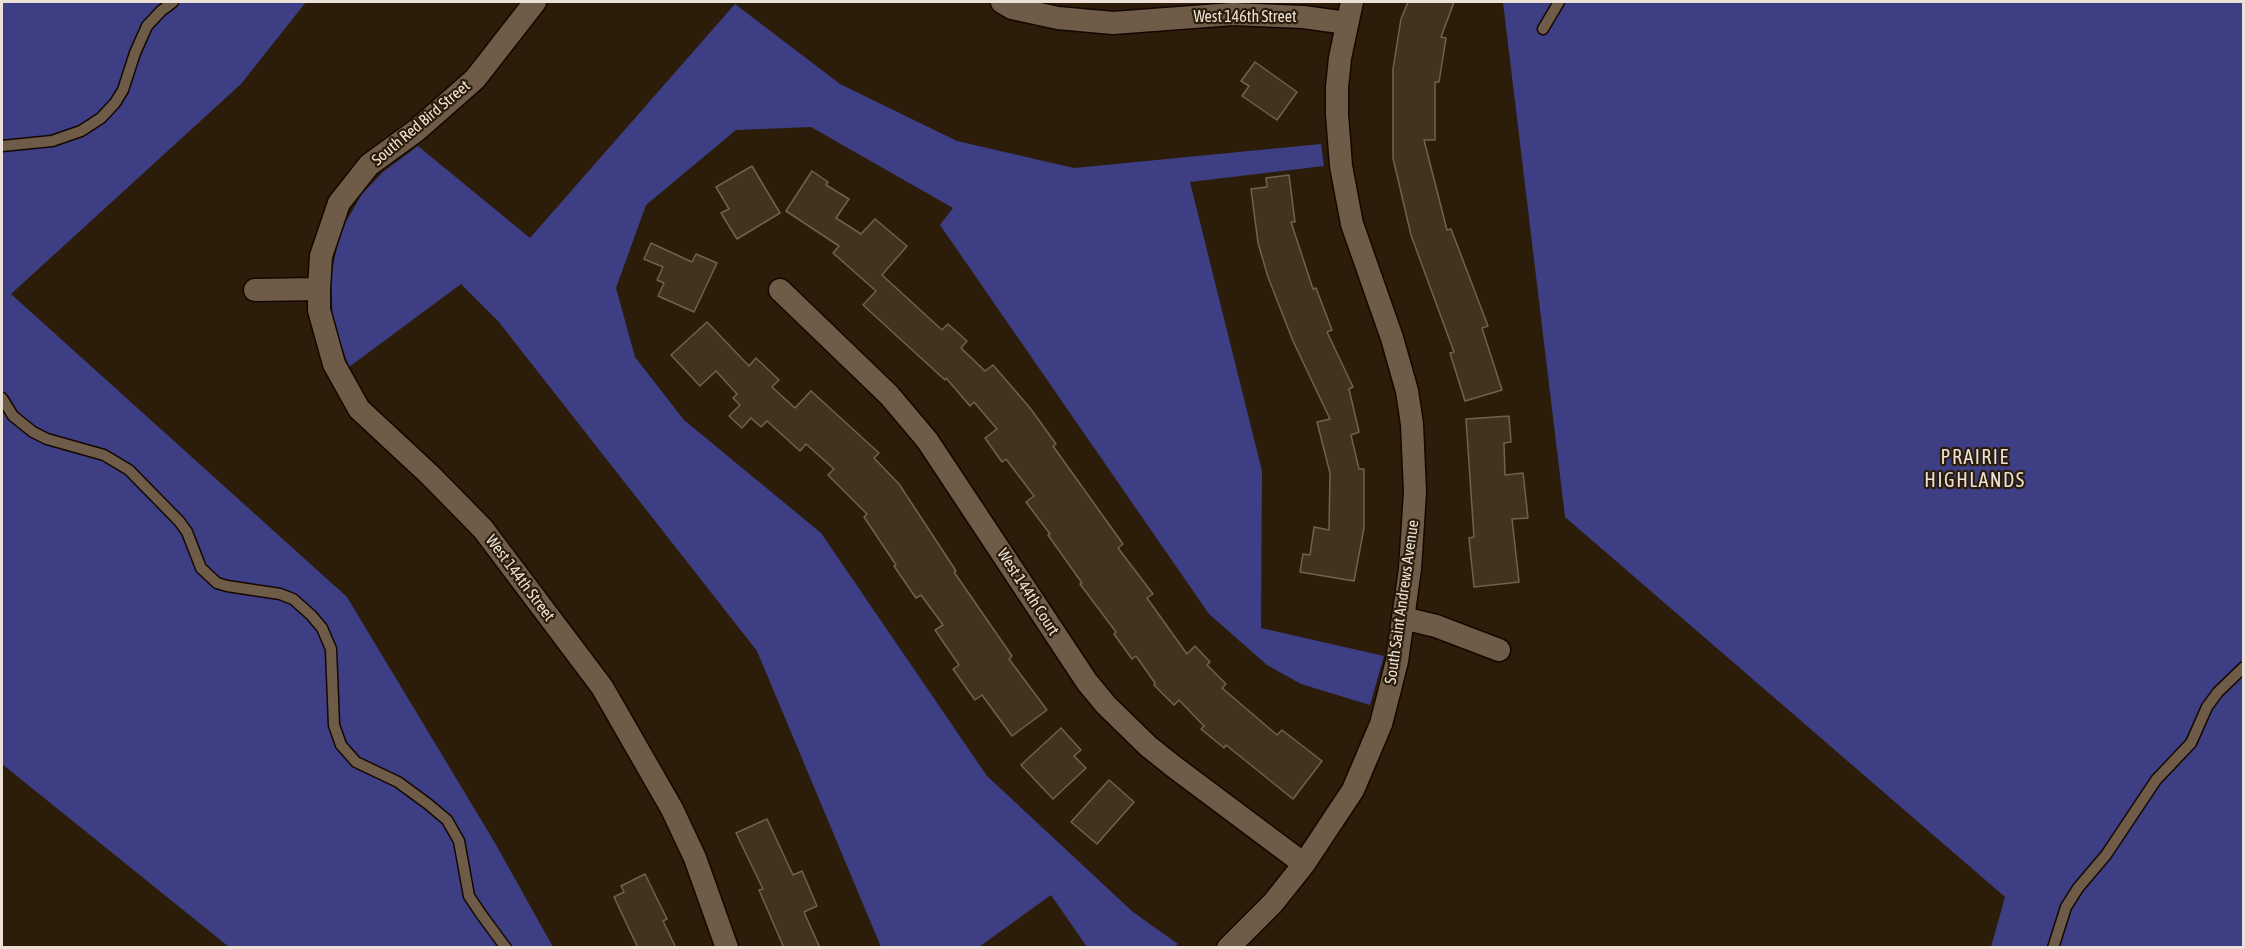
<!DOCTYPE html>
<style>
body{margin:0}
#map{position:relative;width:2245px;height:949px;overflow:hidden;background:#2c1d0b;font-family:"Asap Condensed",sans-serif}
canvas{display:block}
.frame{position:absolute;inset:0;border:3px solid #ebe1d6;pointer-events:none}
</style>
<div id="map">
<canvas width="2245" height="949"></canvas>
<div class="frame"></div>
</div>
<script>
const ctx = document.querySelector('canvas').getContext('2d');
ctx.lineJoin = 'round';
function paint(path, color) {
  ctx.fillStyle = color;
  ctx.fill(path, 'evenodd');
}
function poly(rows) {
  const path = new Path2D();
  for (const r of rows) {
    path.moveTo(r[0], r[1]);
    for (let i = 2; i < r.length; i += 2) path.lineTo(r[i], r[i + 1]);
  }
  return path;
}
function stroke(path, color, width, dash) {
  ctx.strokeStyle = color;
  ctx.lineWidth = width;
  ctx.lineCap = dash ? 'butt' : 'round';
  ctx.setLineDash(dash || []);
  ctx.stroke(path);
}
function label(font, color, halo, rows, align = 'center') {
  ctx.font = font + ' "Asap Condensed",sans-serif';
  ctx.lineWidth = 4.5;
  ctx.setLineDash([]);
  ctx.textBaseline = 'middle';
  ctx.strokeStyle = halo;
  ctx.fillStyle = color;
  for (const [text, x, y, turn = 0] of rows) {
    ctx.save();
    ctx.translate(x, y);
    ctx.rotate((+turn || 0) * Math.PI / 180);
    ctx.textAlign = isNaN(turn) ? turn : align;
    if (halo) ctx.strokeText(text, 0, 0);
    ctx.fillText(text, 0, 0);
    ctx.restore();
  }
}
const green = poly([
 [2,2,306,2,241,84,11,294,347,597,495,843,553,947,229,947,2,764],
 [1503,2,2243,2,2243,947,1991,947,2005,897,1565,517],
 [735,4,840,84,957,141,1074,168,1321,144,1324,166,1190,182,1262,471,1261,628,1384,656,1370,705,1301,684,1267,665,1209,614,940,225,953,208,811,127,736,130,646,205,616,288,635,357,684,420,821,533,987,776,1133,912,1178,944,1172,948,1087,947,1051,895,979,947,881,947,757,651,498,321,461,284,349,367,333,322,331,277,340,232,362,194,383,172,418,146,530,238]
]);
const building = poly([
 [1408,2,1454,2,1441,37,1446,38,1439,82,1435,82,1435,140,1424,140,1447,230,1451,229,1488,326,1482,328,1502,390,1465,401,1450,353,1454,352,1411,235,1393,158,1393,69,1401,19,1408,2],
 [1255,62,1297,92,1277,120,1242,96,1249,86,1241,81,1255,62],
 [752,166,780,213,737,239,721,213,729,209,716,187,752,166],
 [812,171,828,182,826,185,849,199,836,218,861,234,875,219,907,246,882,275,942,330,948,324,967,341,961,348,985,371,993,365,1030,408,1056,444,1053,446,1123,544,1118,548,1153,594,1147,598,1187,654,1195,646,1210,662,1207,665,1226,684,1222,688,1277,735,1282,730,1322,761,1293,799,1226,745,1224,748,1201,729,1204,726,1179,700,1174,705,1154,685,1155,683,1136,656,1132,659,1114,634,1116,632,1080,584,1082,583,1048,535,1050,534,1026,502,1034,496,1006,459,1002,462,985,438,997,429,974,402,970,406,946,378,945,380,863,305,876,291,833,253,839,246,786,211,812,171],
 [1289,175,1295,222,1291,222,1313,289,1316,288,1332,330,1327,332,1353,387,1349,389,1359,432,1351,435,1359,469,1364,469,1364,528,1354,581,1300,572,1303,554,1310,555,1314,527,1329,530,1330,473,1317,422,1330,419,1293,341,1268,277,1258,243,1251,189,1267,187,1266,178,1289,175],
 [651,243,692,262,696,254,717,263,694,312,658,296,664,283,657,280,663,267,644,259,651,243],
 [707,322,749,366,756,358,779,380,772,387,795,408,811,391,879,453,874,458,899,484,956,571,954,572,1012,656,1009,659,1047,710,1012,736,982,695,975,700,953,669,959,665,935,630,943,625,921,595,916,598,894,566,896,565,864,517,867,514,828,475,834,469,806,444,800,451,767,421,761,427,751,418,742,428,729,416,740,405,733,398,737,394,716,371,700,386,671,355,707,322],
 [1509,416,1511,442,1504,443,1505,475,1523,473,1528,518,1512,519,1519,582,1474,587,1469,538,1474,537,1466,419,1509,416],
 [1061,728,1081,750,1074,756,1086,768,1053,799,1021,765,1061,728],
 [1109,780,1134,802,1097,844,1071,822,1109,780],
 [767,819,793,875,802,871,817,906,804,912,820,948,784,948,759,890,763,889,736,833,767,819],
 [645,874,667,919,663,921,676,948,638,948,614,897,624,892,621,886,645,874]
]);
const service = poly([
 [1543,29,1559,2],
 [2,146,52,141,81,131,101,118,115,103,123,90,135,53,147,26,161,11,173,2],
 [2,398,13,416,33,432,47,439,104,455,129,470,179,521,187,532,201,568,217,583,227,586,280,594,293,599,311,615,322,628,331,649,334,725,341,745,356,762,398,782,428,804,447,820,459,841,469,896,481,914,506,948],
 [2053,948,2066,907,2078,888,2106,855,2156,780,2191,743,2207,707,2218,692,2244,667]
]);
const minor = poly([
 [1002,2,1012,8,1058,18,1113,23,1233,14,1303,17,1347,23],
 [319,289,321,256,339,203,369,165,417,130,475,79,535,2],
 [255,290,319,289,319,310,334,364,359,409,430,475,483,529,602,687,672,809,695,858,727,948],
 [780,290,889,395,927,440,1087,682,1106,705,1148,746,1173,766,1304,864],
 [1403,618,1436,626,1499,650],
 [1228,948,1273,903,1304,864,1353,790,1381,724,1389,693,1397,661,1410,569,1415,492,1412,424,1407,391,1392,338,1352,224,1341,166,1337,114,1337,87,1340,58,1352,2]
]);
const streetNames = [
 ["West 146th Street",1245,17],
 ["South Red Bird Street",421,123,-40],
 ["West 144th Street",520,578,53],
 ["West 144th Court",1028,592,57],
 ["South Saint Andrews Avenue",1402,602,-82]
];
const quarterNames = [
 ["PRAIRIE",1975,458],
 ["HIGHLANDS",1975,481]
];
paint(green, '#3d3e83');
paint(building, '#423220');
stroke(building, '#72614d', 1.5);
stroke(service, '#140700', 13);
stroke(minor, '#140700', 25);
stroke(service, '#6e5c48', 10);
stroke(minor, '#6e5c48', 22);
label('16px', '#ebe1d6', '#2c1d0b', streetNames);
ctx.letterSpacing = '1.5px';
label('20px', '#ebe1d6', '#2c1d0b', quarterNames);
ctx.letterSpacing = '0px';
</script>
